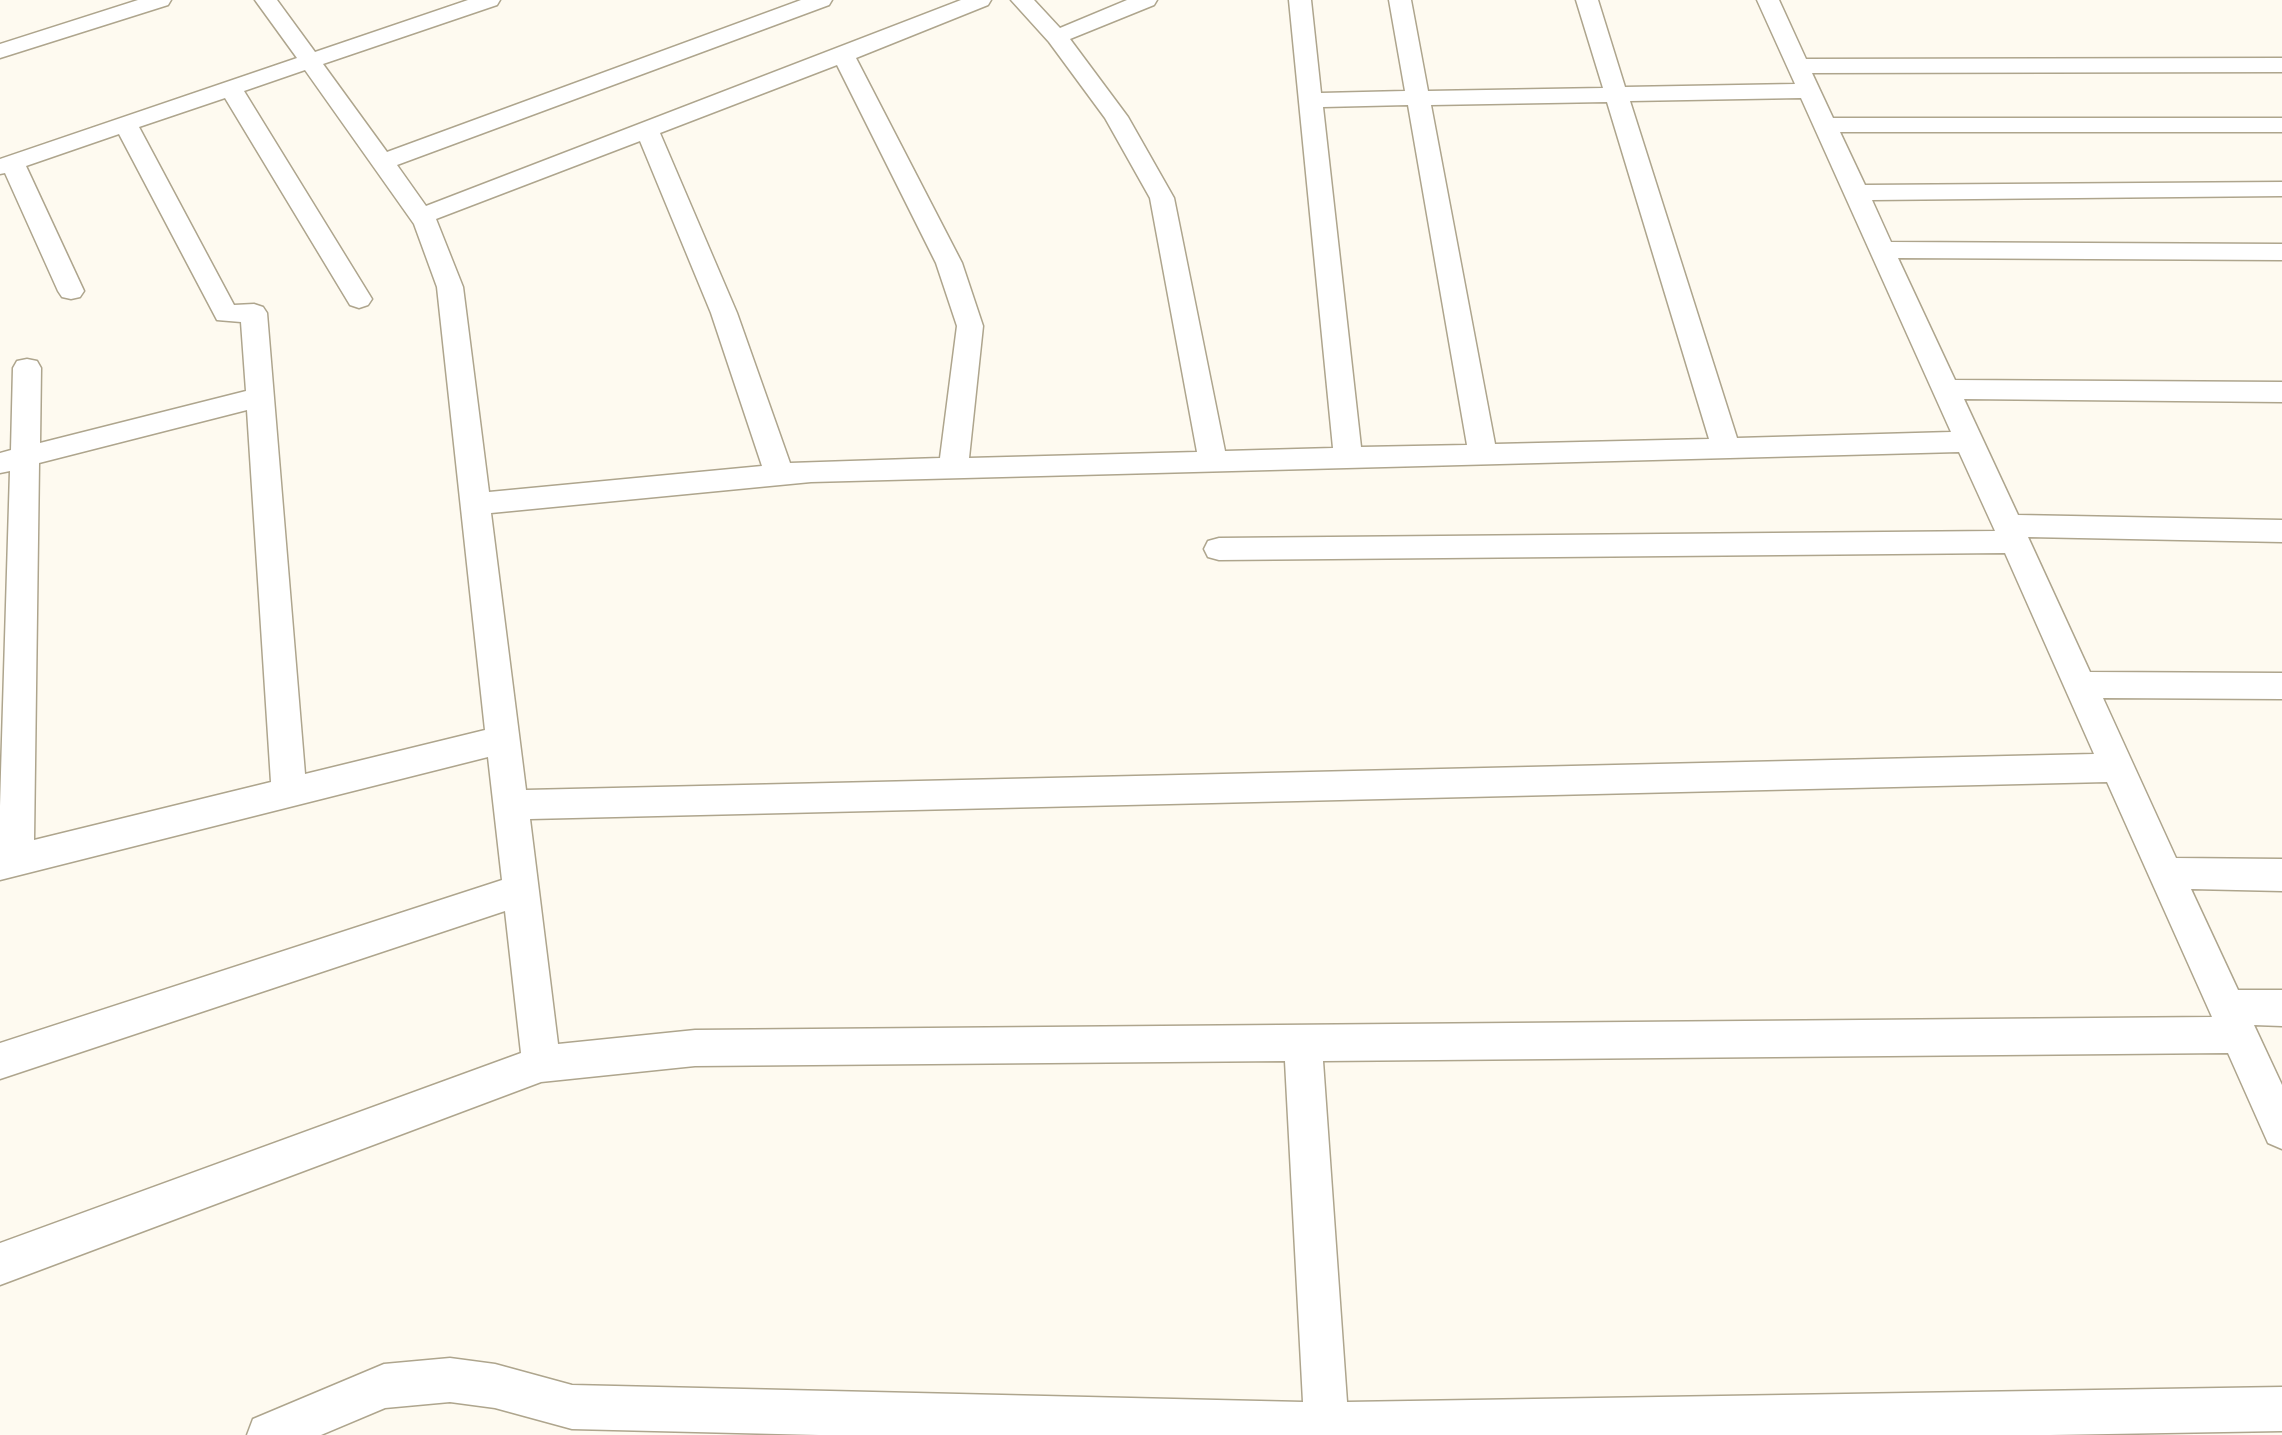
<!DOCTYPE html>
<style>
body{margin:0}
canvas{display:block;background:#fefaf0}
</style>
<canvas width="2282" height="1435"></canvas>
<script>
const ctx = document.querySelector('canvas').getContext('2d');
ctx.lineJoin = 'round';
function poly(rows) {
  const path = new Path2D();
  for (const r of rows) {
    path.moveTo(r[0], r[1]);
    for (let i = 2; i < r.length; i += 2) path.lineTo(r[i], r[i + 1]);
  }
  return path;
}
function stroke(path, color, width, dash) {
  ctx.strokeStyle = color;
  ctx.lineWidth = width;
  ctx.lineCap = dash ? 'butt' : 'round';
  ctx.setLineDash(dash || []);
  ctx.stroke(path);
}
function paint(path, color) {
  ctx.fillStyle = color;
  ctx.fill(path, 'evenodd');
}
const street = poly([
 [138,0,171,0,168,5,0,58,0,44,138,0],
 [255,0,277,0,315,52,468,0,500,0,497,5,323,64,387,152,801,0,832,0,829,5,397,165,426,206,961,0,991,0,988,5,856,58,962,263,983,326,969,458,1197,452,1150,198,1105,118,1049,42,1011,0,1034,0,1060,28,1127,0,1157,0,1154,5,1070,39,1128,117,1174,198,1225,451,1333,448,1289,0,1311,0,1321,93,1405,91,1389,0,1411,0,1428,91,1603,88,1576,0,1598,0,1625,87,1795,84,1757,0,1779,0,1806,59,2282,58,2282,72,1812,73,1833,118,2282,118,2282,132,1840,132,1865,185,2282,182,2282,196,1872,200,1891,242,2282,244,2282,260,1898,258,1955,380,2282,382,2282,402,1964,399,2018,515,2282,520,2282,542,2028,537,2090,672,2282,673,2282,699,2103,698,2176,858,2282,859,2282,891,2191,889,2238,990,2282,990,2282,1026,2254,1025,2282,1085,2282,1149,2268,1143,2228,1053,1323,1061,1347,1402,2282,1387,2282,1431,2050,1435,819,1435,572,1429,495,1408,450,1402,385,1408,321,1435,247,1435,253,1419,384,1364,450,1358,495,1364,572,1385,1303,1402,1285,1061,695,1066,541,1082,0,1285,0,1243,521,1053,505,911,0,1079,0,1043,502,880,488,757,0,880,0,806,10,471,0,473,0,453,11,450,13,368,17,361,27,359,37,361,41,368,40,443,246,391,241,322,217,320,119,134,26,166,84,291,80,297,71,299,62,297,58,291,5,173,0,174,0,159,297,58,255,0],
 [837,65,936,263,957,326,940,458,790,463,737,313,660,133,837,65],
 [305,70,414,224,437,287,485,730,305,774,267,313,263,307,254,304,234,305,139,127,225,98,350,305,359,308,368,305,372,299,244,91,305,70],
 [1801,98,1951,432,1737,438,1630,101,1801,98],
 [1607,102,1709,439,1495,444,1431,105,1607,102],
 [1408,105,1467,445,1361,447,1323,107,1408,105],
 [640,141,711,313,762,466,489,492,463,287,436,219,640,141],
 [247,410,271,782,34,840,39,463,247,410],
 [1959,452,1995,531,1219,538,1208,541,1204,549,1208,557,1219,560,2005,553,2094,754,526,790,491,513,811,482,1959,452],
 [2107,782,2212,1017,695,1030,558,1044,530,819,2107,782]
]);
stroke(street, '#aea58d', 3);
paint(street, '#fff');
</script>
